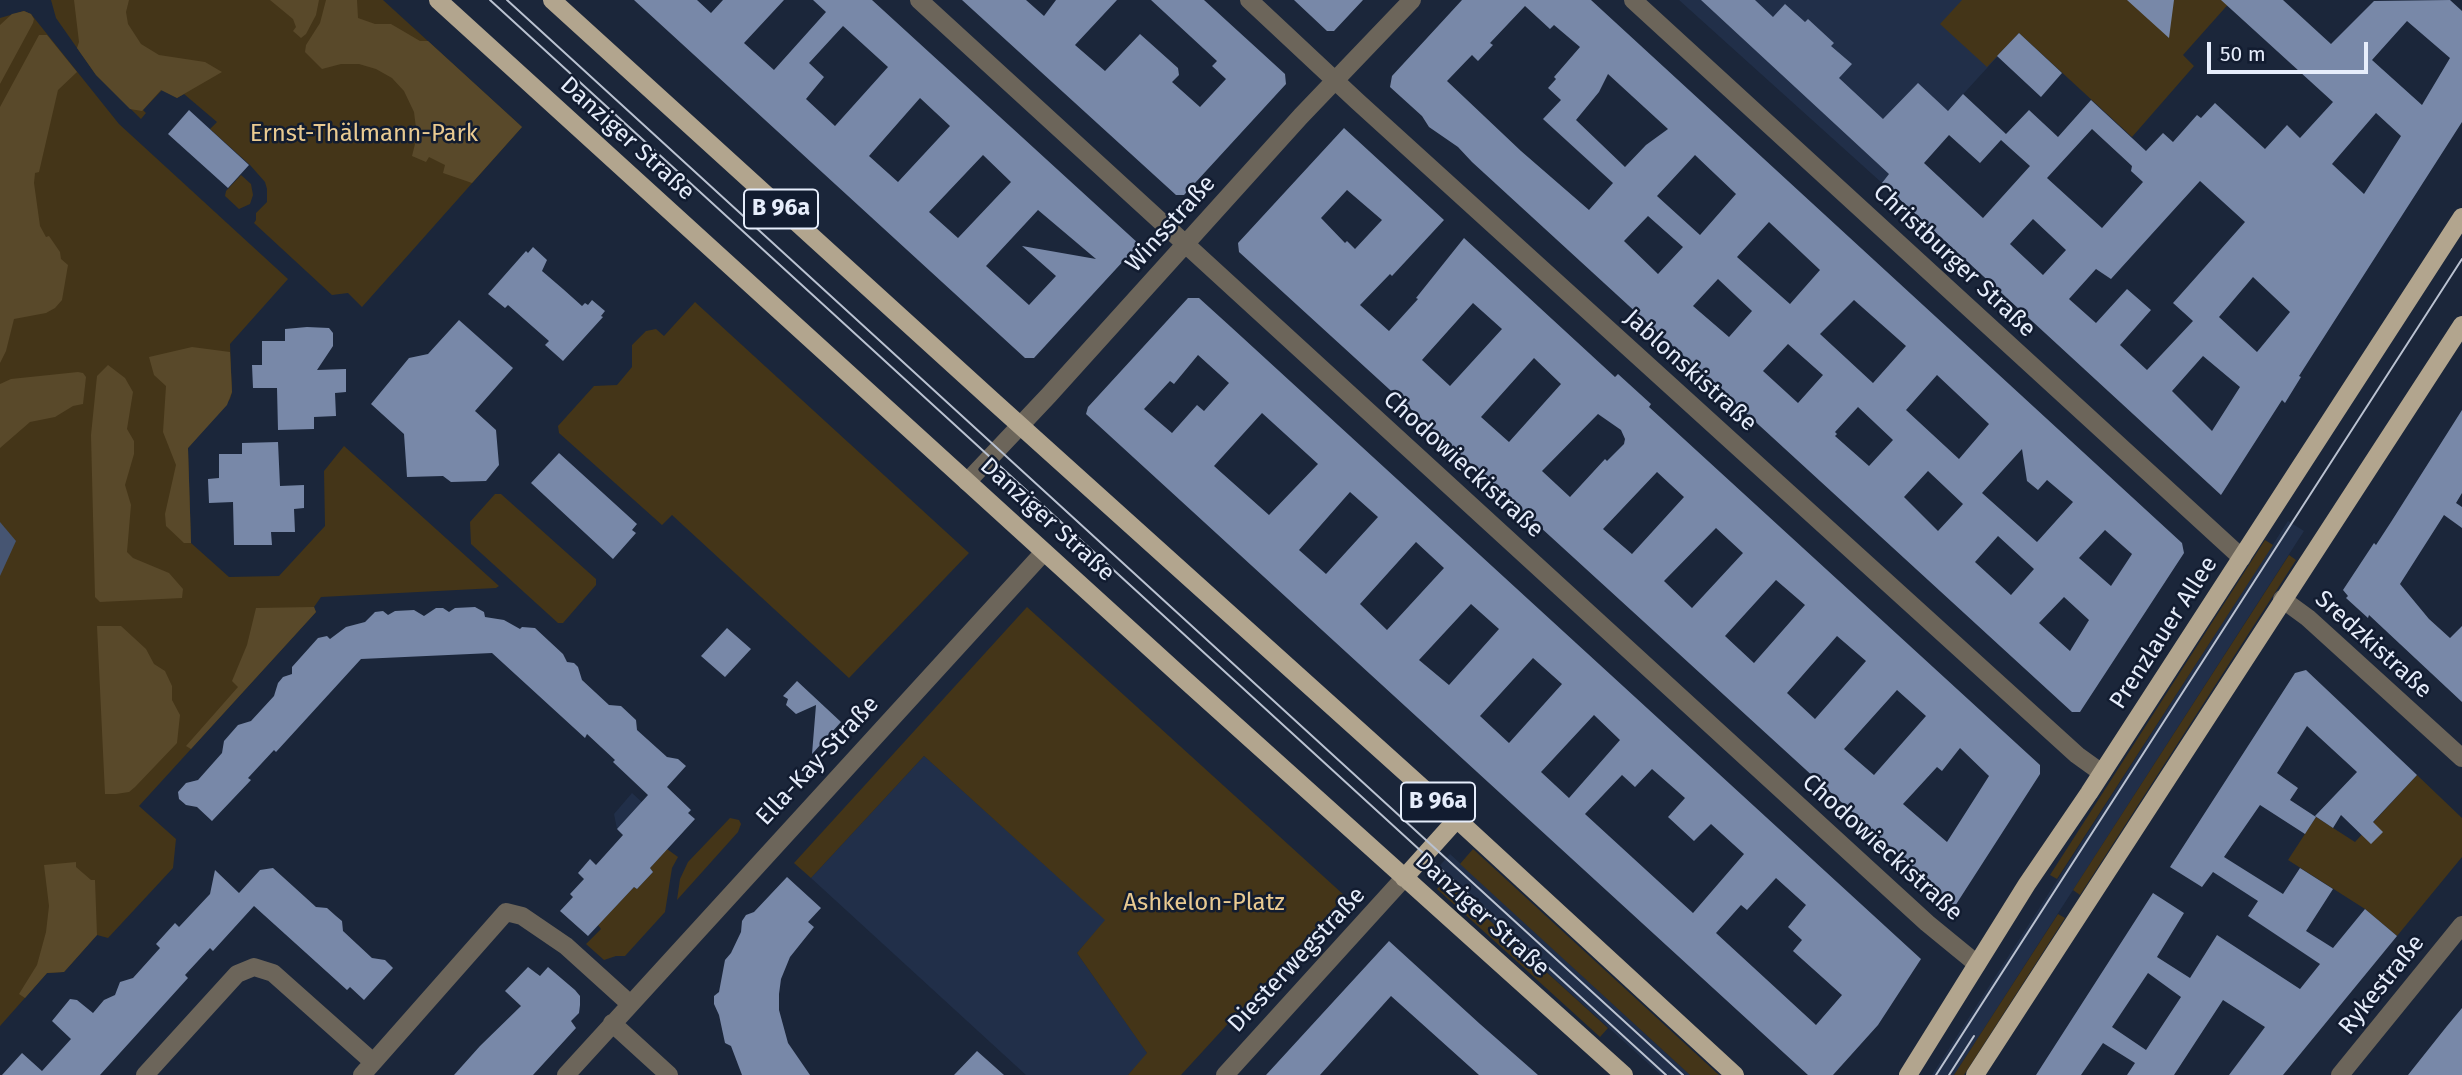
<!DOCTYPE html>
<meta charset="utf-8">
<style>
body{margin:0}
#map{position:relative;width:2462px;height:1075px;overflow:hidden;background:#1b263a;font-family:"Fira Sans",sans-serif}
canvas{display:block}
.scale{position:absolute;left:2207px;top:42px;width:161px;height:32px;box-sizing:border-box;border:4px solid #e6edfb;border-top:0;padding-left:9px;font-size:21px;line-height:24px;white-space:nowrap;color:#e6edfb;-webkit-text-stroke:5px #121c30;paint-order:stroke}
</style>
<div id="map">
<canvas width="2462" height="1075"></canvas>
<div class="scale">50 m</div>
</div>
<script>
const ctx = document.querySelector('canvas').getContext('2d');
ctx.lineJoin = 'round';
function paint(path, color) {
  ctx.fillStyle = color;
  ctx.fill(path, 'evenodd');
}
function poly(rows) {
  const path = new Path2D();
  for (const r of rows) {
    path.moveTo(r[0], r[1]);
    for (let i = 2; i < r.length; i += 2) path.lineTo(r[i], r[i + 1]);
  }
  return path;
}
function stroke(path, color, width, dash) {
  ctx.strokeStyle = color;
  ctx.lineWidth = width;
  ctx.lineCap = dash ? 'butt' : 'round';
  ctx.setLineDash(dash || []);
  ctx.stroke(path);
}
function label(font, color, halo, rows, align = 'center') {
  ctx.font = font + ' "Fira Sans",sans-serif';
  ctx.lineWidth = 5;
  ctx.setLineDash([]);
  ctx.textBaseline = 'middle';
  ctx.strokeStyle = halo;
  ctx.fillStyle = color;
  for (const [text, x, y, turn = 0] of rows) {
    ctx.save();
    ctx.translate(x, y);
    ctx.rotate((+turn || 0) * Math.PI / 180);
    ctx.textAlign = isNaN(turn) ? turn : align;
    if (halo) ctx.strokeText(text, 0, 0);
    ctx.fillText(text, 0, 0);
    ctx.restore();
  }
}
const built = poly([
 [1679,0,1982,0,2019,33,1882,183],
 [2288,521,2304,531,1954,1075,1932,1075],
 [924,756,1106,920,1077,953,1148,1054,1128,1075,1026,1075,811,878],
 [632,793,679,836,654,863,617,829,614,814],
 [1450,854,1690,1075,1661,1075,1435,871]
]);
const green = poly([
 [51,0,383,0,522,127,362,307,348,293,332,295,254,223,256,220,256,213,267,202,267,189,265,182,250,165,210,129,217,122,184,94,177,98,162,90,143,110,146,113,141,119,96,75,56,18],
 [1962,0,2232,0,2183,55,2194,66,2132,137,2019,33,1987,67,1940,24],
 [24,11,31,14,119,124,288,279,230,344,232,392,230,399,188,448,191,543,229,577,279,576,325,526,324,471,344,446,499,586,496,588,321,597,314,607,316,612,139,806,176,839,173,868,108,938,97,935,64,972,47,973,0,1026,0,18],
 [241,175,251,184,253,195,250,204,239,209,225,196,226,191],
 [695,302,969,553,849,678,672,515,662,525,559,433,558,426,594,386,617,385,632,367,632,345,646,331,656,329,664,336],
 [495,494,501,494,596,579,596,585,563,623,558,623,471,544,470,522],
 [2265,540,2273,545,2057,879,2050,875],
 [2289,555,2296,560,2080,895,2073,890],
 [1027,607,1345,896,1181,1075,1128,1075,1147,1053,1077,953,1105,920,924,756,811,878,794,863],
 [2417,775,2462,818,2462,857,2397,936,2365,909,2288,860,2316,817,2355,842],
 [730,818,739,820,741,824,738,832,677,900,680,879,688,862],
 [667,849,678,857,672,868,665,912,625,956,616,956,604,960,586,944,601,929,598,925,634,887,637,889,653,872,650,868],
 [1473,849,1719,1075,1690,1075,1460,864],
 [1445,880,1608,1028,1600,1037,1437,889],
 [2058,914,2065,918,1964,1075,1954,1075]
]);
const forest = poly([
 [74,0,129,0,126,12,128,24,141,44,159,55,205,62,222,72,177,98,161,90,142,111,130,109,96,75,77,48,79,42],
 [270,0,319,0,316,15,306,34,301,38,293,31,296,27,293,19],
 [326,0,357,0,358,18,375,24,391,24,420,41,428,41,522,127,472,183,443,173,445,165,429,157,426,162,412,156,417,136,414,112,404,91,392,78,376,69,359,64,341,64,322,69,305,52,306,45,320,23],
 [24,11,31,14,34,19,33,23,0,84,0,25,12,14],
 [39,35,47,35,77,72,58,90,39,172,35,173,34,183,40,226,46,237,49,236,60,252,61,259,68,265,62,300,55,308,46,313,14,319,6,351,0,363,0,107],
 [192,347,230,352,232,392,227,405,188,448,191,543,184,543,166,526,165,514,176,465,163,432,166,386,154,375,149,357],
 [108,365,125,378,133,392,127,429,134,441,134,454,125,485,131,505,127,552,133,558,169,573,183,589,182,598,100,602,95,597,91,435,97,376],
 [78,372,83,373,86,377,83,404,73,406,55,417,30,422,0,448,0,384,11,379],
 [314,607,316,612,191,749,186,746,238,687,232,681,247,645,256,608],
 [97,626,121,626,146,649,154,664,165,671,172,686,172,700,180,715,177,743,135,787,129,792,116,794,105,794],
 [76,862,76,867,91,880,95,880,97,935,64,972,47,973,25,998,19,994,37,965,46,932,49,906,44,865]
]);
const water = poly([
 [0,522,16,541,0,576]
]);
const building = poly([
 [634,0,697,0,711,13,723,0,784,0,744,43,774,70,826,12,813,0,872,0,1139,244,1034,358,1025,358],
 [843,26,888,67,835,126,806,99,824,77,809,63],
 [920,98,950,126,898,182,869,156],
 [983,155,1011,182,958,238,929,212],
 [1038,210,1096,259,1022,246,1056,276,1029,305,986,266],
 [962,0,1026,0,1044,16,1056,0,1117,0,1075,45,1105,71,1140,34,1178,68,1179,75,1172,82,1200,107,1226,79,1212,66,1217,61,1151,0,1204,0,1285,74,1286,84,1184,195,1176,195],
 [1294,0,1363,0,1334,31,1327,31],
 [1462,0,1591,0,2182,543,2184,553,2080,712,2072,712,1472,162,1458,147,1429,127,1422,116,1390,87,1392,76],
 [1525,6,1550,29,1554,25,1580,47,1554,77,1556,79,1548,88,1561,100,1543,119,1613,183,1589,210,1521,151,1447,81,1472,55,1478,61,1493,45,1490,43],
 [1608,74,1668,129,1646,145,1625,167,1576,120,1599,92],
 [1695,155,1736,194,1700,235,1657,196],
 [1648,216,1683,247,1658,274,1624,241],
 [1769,222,1820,270,1790,304,1737,257],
 [1718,279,1752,311,1729,337,1693,306],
 [1854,300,1906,346,1873,383,1820,334],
 [1788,344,1823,375,1798,403,1763,371],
 [1937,375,1989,424,1959,459,1906,410],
 [1858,407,1893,440,1869,466,1835,436,1837,434,1835,432],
 [2022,449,2027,481,2038,490,2047,480,2073,502,2037,542,1982,493],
 [1928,471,1963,504,1938,531,1904,497],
 [2105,530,2132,554,2111,586,2079,558],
 [1998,536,2034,569,2011,595,1975,562],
 [2064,597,2089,620,2070,651,2039,623],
 [1701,0,1755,0,1773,17,1785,4,1805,22,1808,19,1834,43,1831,46,1852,64,1839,78,1883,119,1918,83,1948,111,1963,94,2006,134,2029,110,2058,137,2091,100,2146,151,2163,133,2173,142,2197,115,2201,118,2215,103,2265,149,2287,125,2300,138,2333,102,2221,0,2283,0,2331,44,2374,1,2450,0,2462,11,2462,122,2299,376,2301,377,2285,403,2282,400,2221,495,1882,183,1889,174],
 [2407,21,2450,58,2422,105,2372,60],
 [2376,113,2401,136,2364,194,2332,164],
 [2092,129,2132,166,2131,171,2143,182,2102,228,2047,178],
 [1949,135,1980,163,2001,140,2030,166,1983,218,1924,163],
 [2200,181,2245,222,2173,303,2193,321,2147,370,2120,345,2151,310,2127,289,2096,323,2069,299,2096,269,2111,279],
 [2033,219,2066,250,2043,275,2010,244],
 [2253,277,2290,312,2257,352,2219,317],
 [2203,356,2240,387,2212,431,2172,391],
 [2127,0,2174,0,2169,38],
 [2019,33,2062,73,2041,97,1997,56],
 [189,110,249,165,228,188,168,134],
 [1344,128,1444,220,1392,276,1390,274,1360,305,1389,331,1418,299,1416,298,1464,238,1615,377,1618,374,1651,404,1649,407,2040,765,2040,774,1955,906,1239,252,1238,243],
 [1347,190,1382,220,1355,249,1347,241,1345,243,1321,218],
 [1473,303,1502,329,1450,386,1422,360],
 [1534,358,1561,384,1509,442,1481,417],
 [1598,414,1621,430,1625,439,1624,444,1607,461,1605,459,1570,497,1542,471],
 [1657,472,1684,497,1632,554,1603,529],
 [1716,528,1743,553,1692,608,1664,581],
 [1776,580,1805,605,1754,663,1725,636],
 [1837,636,1866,661,1815,719,1787,693],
 [1897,690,1926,716,1874,775,1844,749],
 [1960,748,1989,776,1947,842,1903,804,1937,767,1942,771],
 [533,247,547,260,542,271,563,289,582,306,585,303,588,305,592,300,605,311,601,316,603,317,563,361,545,345,549,341,508,305,505,308,488,294,526,251,528,253],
 [1188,298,1199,298,1231,327,1921,959,1878,1025,1833,1075,1808,1075,1086,414,1088,407],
 [1198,355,1229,383,1204,411,1197,405,1172,433,1144,409,1170,381,1174,384],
 [1262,413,1318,464,1269,515,1214,466],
 [1350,492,1378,517,1326,574,1299,550],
 [1416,542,1444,568,1387,630,1360,604],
 [1471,604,1499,629,1449,685,1419,660],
 [1533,658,1562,684,1509,743,1480,716],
 [1594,715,1620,740,1569,798,1541,772],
 [1652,769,1685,798,1668,817,1694,841,1711,824,1744,854,1693,913,1585,814,1622,775,1635,787],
 [1776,878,1806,905,1788,927,1802,940,1793,951,1842,995,1816,1025,1716,933,1741,905,1747,910],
 [459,320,513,368,475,411,496,430,499,465,486,481,451,482,443,476,407,477,404,434,371,404,409,358,428,354],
 [307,327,329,328,333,333,333,346,317,370,346,369,346,392,335,393,336,416,314,417,314,429,278,430,277,388,253,388,252,365,262,365,262,341,285,341,285,329],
 [2462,410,2462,493,2456,503,2462,507,2462,528,2444,515,2400,584,2429,619,2450,638,2462,626,2462,702,2369,615,2368,618,2346,598,2348,596,2343,590,2374,543,2376,545,2391,522],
 [278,442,280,486,304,485,304,508,294,509,295,532,271,532,272,545,234,545,233,502,209,503,208,479,219,478,219,454,242,454,242,443],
 [559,453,637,524,632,530,636,533,613,559,531,483],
 [475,607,484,612,485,617,504,620,520,629,522,627,535,628,563,654,567,662,574,663,578,667,582,680,609,705,621,706,636,720,637,730,667,757,678,759,686,766,667,787,691,810,688,813,695,819,650,868,653,872,637,889,634,887,588,936,560,911,573,897,570,894,584,879,578,873,590,859,596,865,623,835,617,829,648,795,613,762,615,760,587,734,585,738,492,653,361,659,276,752,274,750,248,778,251,780,212,821,197,807,186,805,179,799,178,792,186,783,198,780,222,753,224,741,238,725,251,721,274,696,278,683,283,677,292,674,292,667,318,638,327,636,330,639,346,627,365,622,375,612,383,611,388,615,395,611,414,610,424,616,436,608,443,608,449,612,455,608],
 [727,628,751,649,725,677,701,656],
 [2306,670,2417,775,2373,822,2383,832,2371,844,2341,815,2333,828,2315,816,2357,772,2307,726,2277,773,2298,788,2290,800,2316,817,2305,834,2260,805,2224,857,2283,894,2300,868,2333,889,2306,931,2333,948,2365,909,2397,936,2283,1075,2229,1075,2265,1027,2223,1000,2174,1075,2127,1075,2135,1063,2103,1043,2081,1075,2036,1075,2153,893,2184,913,2157,957,2190,978,2217,935,2300,989,2320,964,2248,916,2258,901,2213,872,2202,887,2170,867,2295,673],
 [2148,973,2181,997,2146,1050,2112,1027],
 [797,681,841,722,812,754,816,705,796,714,786,705,788,699,783,696],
 [273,868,316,907,327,908,336,916,342,921,343,931,372,958,385,960,393,968,364,1000,350,987,347,990,254,906,213,951,210,948,185,975,188,978,100,1075,2,1075,22,1053,42,1071,71,1039,52,1021,70,999,77,1000,93,1013,104,1000,115,995,120,982,133,978,160,948,156,944,175,923,179,927,210,894,215,870,239,893,260,870],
 [787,877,821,908,808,922,814,927,790,957,781,979,779,994,779,1010,788,1043,810,1075,742,1075,731,1046,725,1043,719,1015,714,1004,714,996,719,992,725,960,731,953,741,932,742,921,746,915,754,912],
 [1389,941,1480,1024,1538,1075,1479,1075,1391,996,1320,1075,1266,1075],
 [528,967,540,976,548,967,575,990,580,996,580,1005,579,1013,571,1021,576,1028,533,1075,454,1075,480,1046,521,1006,505,991],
 [2462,1008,2462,1075,2408,1075,2447,1026],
 [977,1051,1004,1075,954,1075]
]);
const street = poly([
 [919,0,1927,923,1977,964],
 [1249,0,1357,101,2077,755,2102,773],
 [1633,0,2242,558],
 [967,482,1049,395,1301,116,1412,0],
 [2282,599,2308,618,2462,758],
 [612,1023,669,1075],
 [145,1075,237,974,254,967,273,973,373,1062],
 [362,1075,506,912,522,916,566,946,629,1003],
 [566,1075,1044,552],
 [1225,1075,1404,878],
 [2340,1075,2462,925]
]);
const primary = poly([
 [438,0,1184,679,1624,1075],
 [552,0,993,401,1436,800,1735,1075],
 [1404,878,1457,819],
 [1908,1075,2027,884,2089,793,2462,217],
 [1975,1075,2462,325]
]);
const tram = poly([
 [490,0,1666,1075],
 [507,0,1683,1075],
 [1936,1075,2462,259],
 [1949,1075,1974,1036]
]);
const shields = [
 [781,209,74],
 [1438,802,74]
];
const shieldNames = [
 ["B 96a",781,209],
 ["B 96a",1438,802]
];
const parkNames = [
 ["Ernst-Thälmann-Park",364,134],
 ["Ashkelon-Platz",1204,903]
];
const streetNames = [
 ["Danziger Straße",627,139,42],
 ["Winsstraße",1171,224,-48],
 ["Christburger Straße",1954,261,43],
 ["Jablonskistraße",1690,371,42],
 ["Chodowieckistraße",1463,465,42],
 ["Danziger Straße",1047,520,42],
 ["Prenzlauer Allee",2164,633,-57],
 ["Sredzkistraße",2373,645,42],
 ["Ella-Kay-Straße",818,761,-47],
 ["Chodowieckistraße",1882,848,42],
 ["Danziger Straße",1482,915,42],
 ["Diesterwegstraße",1297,960,-47],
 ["Rykestraße",2382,985,-51]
];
paint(built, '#212f49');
paint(green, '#443518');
paint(forest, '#59492a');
paint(water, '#465572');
paint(building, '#7888a8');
stroke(street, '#6c655a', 18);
stroke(primary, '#b2a58e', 18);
stroke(tram, '#bac2d1', 2);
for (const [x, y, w] of shields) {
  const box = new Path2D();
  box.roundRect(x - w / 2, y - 19.5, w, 39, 5);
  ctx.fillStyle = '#121c30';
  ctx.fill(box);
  stroke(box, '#e6edfb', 2);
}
label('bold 23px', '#e6edfb', null, shieldNames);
label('24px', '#e9ca91', '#121c30', parkNames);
label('24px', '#e6edfb', '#121c30', streetNames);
</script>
